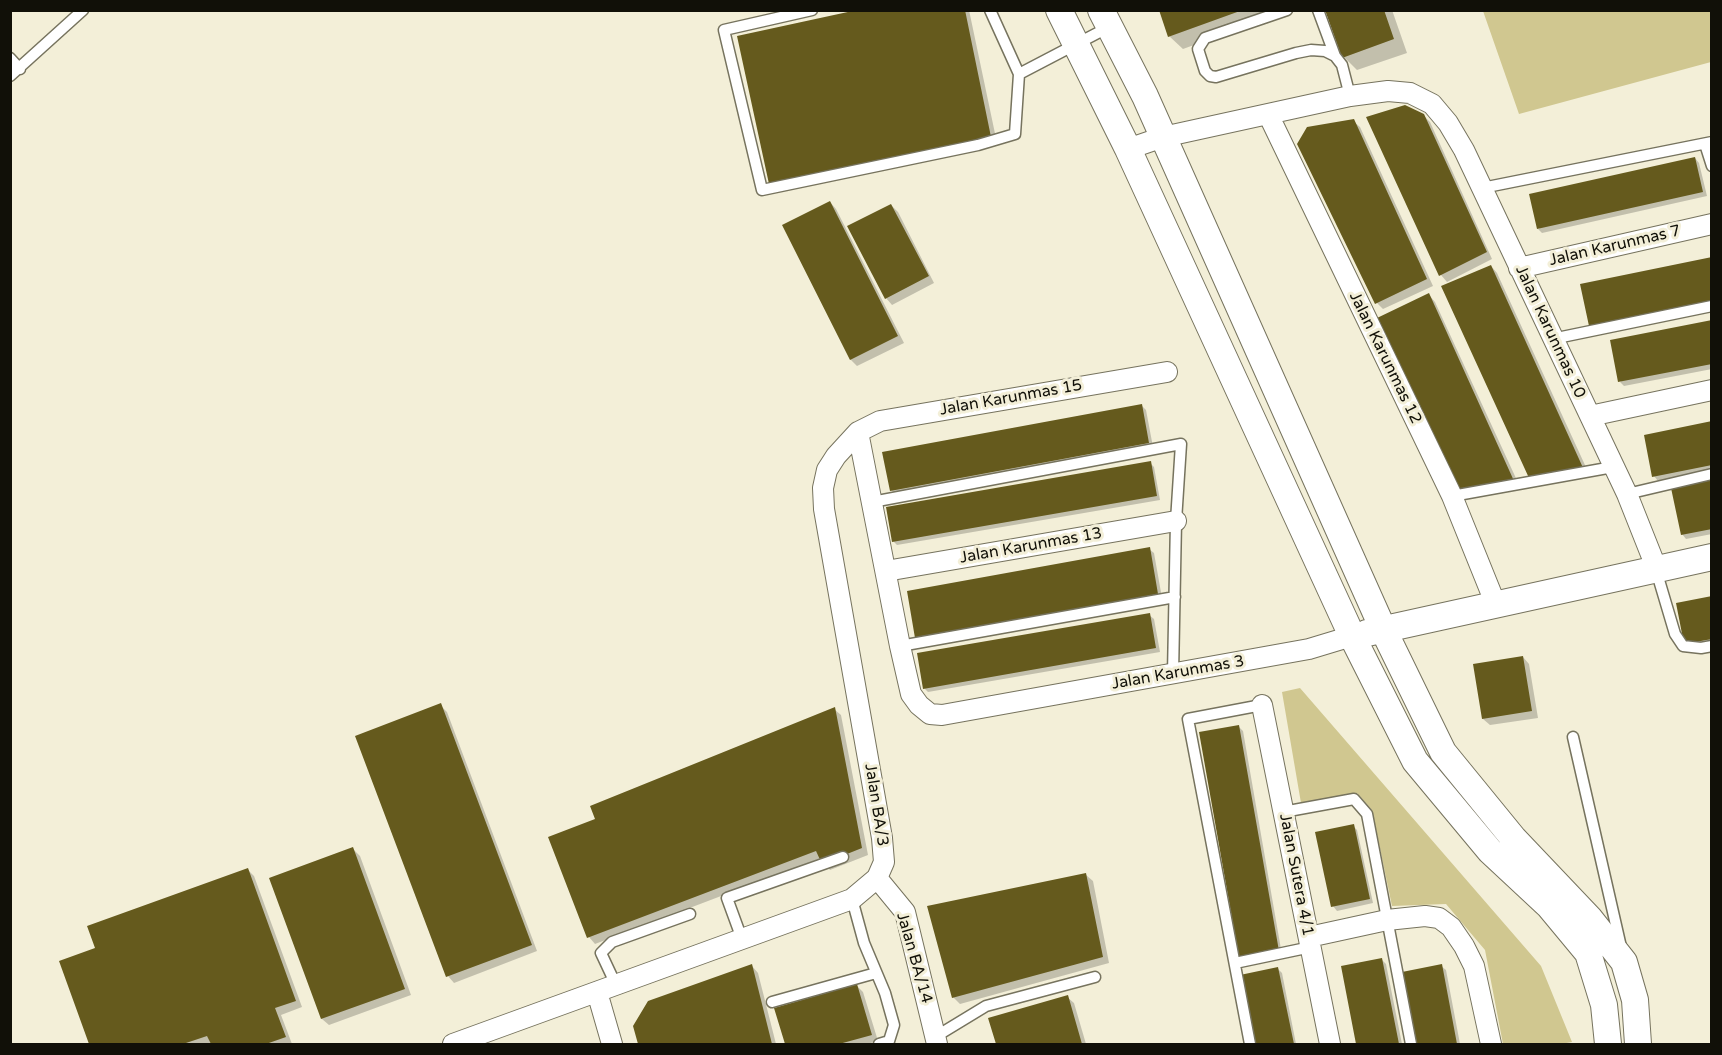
<!DOCTYPE html>
<style>
body{margin:0}
#map{position:relative;width:1722px;height:1055px;overflow:hidden;background:#f3efd8;font-family:"Varela Round",sans-serif}
canvas{display:block}
.frame{position:absolute;inset:0;border:12px solid #111008;pointer-events:none}
</style>
<div id="map">
<canvas width="1722" height="1055"></canvas>
<div class="frame"></div>
</div>
<script>
const ctx = document.querySelector('canvas').getContext('2d');
ctx.lineJoin = 'round';
function paint(path, color) {
  ctx.fillStyle = color;
  ctx.fill(path, 'evenodd');
}
function poly(rows) {
  const path = new Path2D();
  for (const r of rows) {
    path.moveTo(r[0], r[1]);
    for (let i = 2; i < r.length; i += 2) path.lineTo(r[i], r[i + 1]);
  }
  return path;
}
function stroke(path, color, width, dash) {
  ctx.strokeStyle = color;
  ctx.lineWidth = width;
  ctx.lineCap = dash ? 'butt' : 'round';
  ctx.setLineDash(dash || []);
  ctx.stroke(path);
}
function label(font, color, halo, rows, align = 'center') {
  ctx.font = font + ' "Varela Round",sans-serif';
  ctx.lineWidth = 6;
  ctx.setLineDash([]);
  ctx.textBaseline = 'middle';
  ctx.strokeStyle = halo;
  ctx.fillStyle = color;
  for (const [text, x, y, turn = 0] of rows) {
    ctx.save();
    ctx.translate(x, y);
    ctx.rotate((+turn || 0) * Math.PI / 180);
    ctx.textAlign = isNaN(turn) ? turn : align;
    if (halo) ctx.strokeText(text, 0, 0);
    ctx.fillText(text, 0, 0);
    ctx.restore();
  }
}
const green = poly([
 [1483,11,1711,11,1711,62,1519,114],
 [1300,688,1541,966,1572,1042,1561,1044,1503,1044,1485,950,1446,904,1392,906,1372,810,1357,793,1301,803,1282,692]
]);
const shadow = poly([
 [864,10,969,10,997,143],
 [1160,10,1290,10,1183,49,1169,36],
 [1327,10,1392,10,1407,53,1357,70,1344,57],
 [1423,115,1430,122,1492,259,1447,282,1441,275],
 [1353,121,1360,127,1433,286,1383,309,1377,303],
 [1695,158,1699,163,1707,196,1542,233,1538,229],
 [830,202,836,209,904,343,857,366,851,360,784,225],
 [891,205,898,212,934,283,892,305,886,298],
 [1491,266,1497,273,1590,476,1537,484],
 [1429,295,1435,302,1520,487,1464,495,1457,488],
 [1712,321,1712,369,1624,386,1620,382],
 [1142,406,1146,410,1153,447,895,494,891,490],
 [1712,423,1712,470,1658,481,1654,476],
 [1150,463,1154,467,1160,500,897,545,893,541],
 [1712,482,1712,534,1686,539,1682,534],
 [1149,549,1154,553,1162,598,921,642,916,637],
 [1712,598,1712,644,1689,648],
 [1149,615,1154,619,1160,652,928,692,924,688],
 [1523,657,1529,664,1538,718,1490,725,1483,719],
 [440,705,447,712,537,951,454,983,448,976],
 [834,709,841,715,868,855,830,870,821,858,595,944,589,937,597,820],
 [1238,726,1243,731,1282,955,1245,961],
 [1353,826,1357,830,1373,903,1337,911,1333,906],
 [353,849,360,856,411,995,329,1025,322,1019],
 [248,870,254,876,302,1007,281,1015,292,1044,91,1044,61,962,97,949],
 [1086,875,1093,881,1109,963,960,1004,953,997],
 [1382,960,1386,964,1402,1044,1358,1044,1343,967],
 [752,966,758,973,776,1044,640,1044,635,1026],
 [1441,966,1446,970,1460,1044,1416,1044,1403,973],
 [1278,969,1282,973,1296,1044,1256,1044,1242,976],
 [856,985,863,992,878,1041,867,1044,787,1044,776,1009],
 [1067,997,1074,1003,1086,1044,997,1044,990,1019]
]);
const building = poly([
 [857,10,965,10,991,137,769,184,737,36],
 [1159,10,1240,10,1240,11,1168,37],
 [1325,10,1384,10,1394,39,1342,58],
 [1405,105,1424,114,1487,252,1439,276,1366,117],
 [1354,119,1427,279,1375,304,1297,144,1307,127],
 [1695,157,1703,192,1537,229,1529,194],
 [830,201,898,336,850,360,782,225],
 [891,204,929,276,885,299,847,226],
 [1712,257,1712,301,1589,326,1580,284],
 [1491,265,1584,470,1529,478,1441,286],
 [1429,293,1514,481,1456,489,1377,318],
 [1712,320,1712,364,1618,382,1610,340],
 [1142,404,1149,443,890,491,882,452],
 [1712,421,1712,465,1652,477,1644,435],
 [1151,461,1157,496,892,542,886,507],
 [1712,480,1712,529,1681,535,1671,488],
 [1150,547,1158,594,915,638,907,591],
 [1712,596,1712,639,1684,644,1676,603],
 [1150,613,1156,648,923,689,917,653],
 [1523,656,1532,711,1482,719,1473,664],
 [441,703,532,945,446,977,355,736],
 [835,707,862,848,822,864,816,851,587,938,548,837,595,819,590,806],
 [1239,725,1279,951,1239,958,1199,732],
 [1354,824,1370,899,1331,907,1315,832],
 [353,847,405,989,321,1019,269,878],
 [248,868,296,1001,275,1008,286,1037,266,1044,211,1044,207,1036,183,1044,89,1044,59,961,95,948,87,926],
 [1086,873,1103,957,952,998,927,906],
 [1382,958,1399,1044,1356,1044,1341,966],
 [752,964,772,1044,638,1044,633,1026,648,1001],
 [1442,964,1457,1044,1415,1044,1402,972],
 [1278,967,1294,1044,1254,1044,1240,975],
 [857,984,872,1035,839,1044,785,1044,774,1008],
 [1068,995,1082,1044,996,1044,988,1018]
]);
const service = poly([
 [812,10,724,30,762,190,978,145,1015,134,1019,74,990,10],
 [1287,10,1205,38,1198,49,1205,71,1210,76,1216,77,1296,53,1311,50,1325,51,1335,56,1342,65,1350,96],
 [1318,10,1335,56],
 [10,58,20,69],
 [1019,74,1109,27],
 [10,76,83,10],
 [1705,144,1712,166],
 [1482,188,1712,142],
 [1552,339,1712,306],
 [1627,494,1712,474],
 [1452,496,1613,467],
 [872,502,1181,444,1176,521,1173,674],
 [1656,570,1675,634,1683,646,1701,648,1712,646],
 [900,646,1175,597],
 [1573,737,1621,947],
 [1283,812,1354,799,1367,814,1411,1044],
 [852,899,864,943,885,993,894,1025,889,1041,879,1044],
 [742,939,727,898,843,857],
 [1235,963,1311,947],
 [616,985,601,953,612,942,690,914],
 [772,1002,876,973],
 [935,1037,986,1006,1095,977],
 [1250,1044,1188,719,1262,705]
]);
const minor = poly([
 [1268,114,1452,496,1496,605],
 [1128,149,1163,137,1350,96,1388,91,1410,93,1432,104,1448,123,1464,150,1627,494,1656,567],
 [1519,268,1712,224],
 [1590,416,1712,390],
 [858,432,900,646,911,694,919,705,930,714,942,715,1309,649,1352,636],
 [886,571,1176,521],
 [1262,705,1330,1044],
 [877,878,905,912,937,1044],
 [1309,937,1387,920,1425,916,1439,918,1451,927,1464,946,1474,966,1491,1044],
 [597,992,612,1044],
 [453,1044,852,899,877,878,884,862,882,838,824,509,823,488,827,470,836,456,858,432,880,421,1167,372]
]);
const tertiary = poly([
 [1059,10,1128,149,1352,636,1415,761,1490,851,1549,906,1588,953,1604,1005,1608,1044],
 [1101,10,1145,96,1383,629,1443,752,1514,839,1590,919,1624,962,1635,1000,1638,1044],
 [1367,633,1712,557]
]);
const streetNames = [
 ["Jalan Karunmas 7",1615,246,-13],
 ["Jalan Karunmas 10",1550,332,65],
 ["Jalan Karunmas 12",1385,358,64],
 ["Jalan Karunmas 15",1011,398,-10],
 ["Jalan Karunmas 13",1031,546,-10],
 ["Jalan Karunmas 3",1178,673,-10],
 ["Jalan BA/3",876,805,81],
 ["Jalan Sutera 4/1",1296,875,79],
 ["Jalan BA/14",914,958,74]
];
paint(green, '#d0c790');
paint(shadow, '#0003');
paint(building, '#655a1d');
stroke(service, '#76735e', 13);
stroke(minor, '#76735e', 22);
stroke(tertiary, '#76735e', 28);
stroke(service, '#fff', 10);
stroke(minor, '#fff', 20);
stroke(tertiary, '#fff', 26);
label('16px', '#111008', '#f3efd8', streetNames);
</script>
